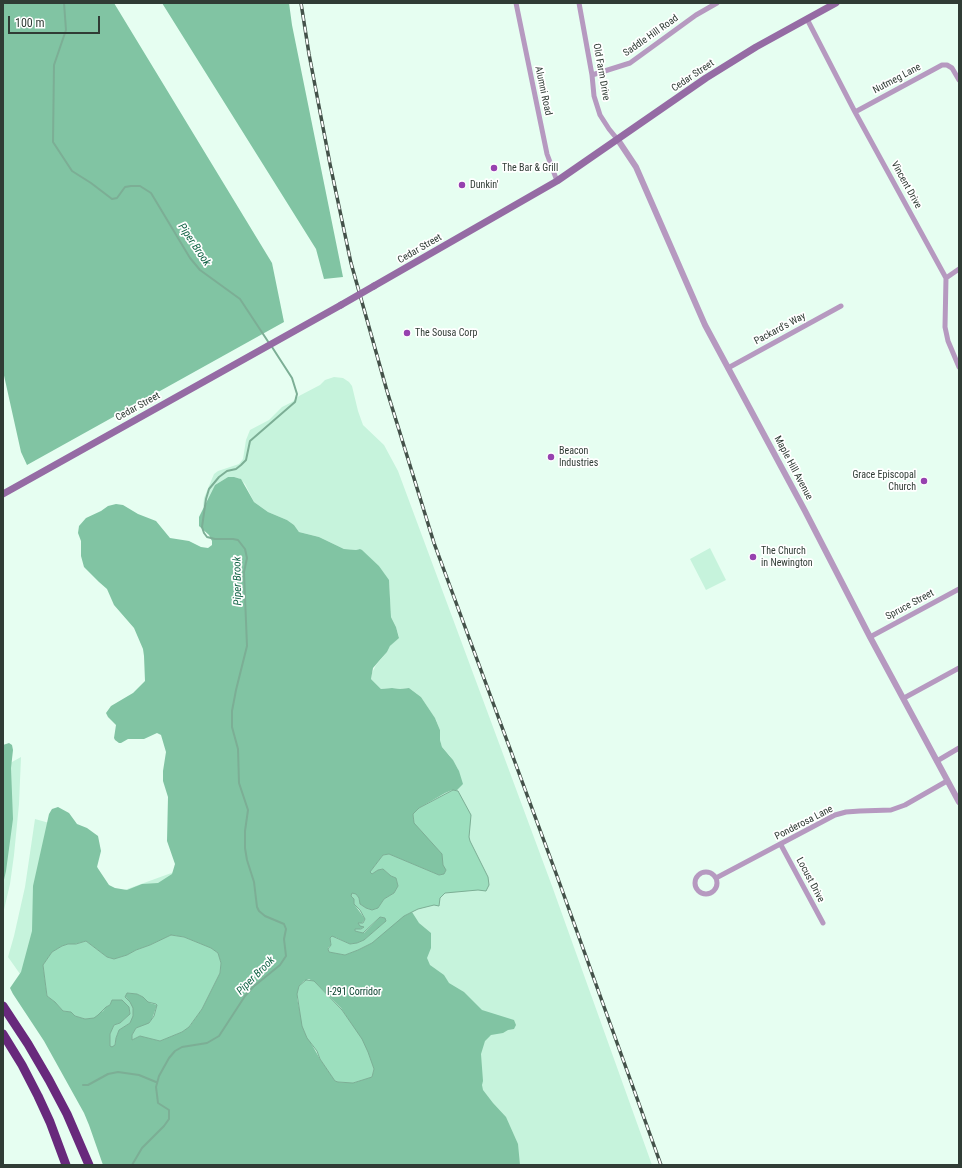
<!DOCTYPE html>
<style>
body{margin:0}
#map{position:relative;width:962px;height:1168px;overflow:hidden;background:#e6fef1;font-family:"Roboto Condensed",sans-serif}
canvas{display:block}
.frame{position:absolute;inset:0;border:4px solid #303c35;pointer-events:none}
.scale{position:absolute;left:8px;top:16px;width:92px;height:18px;box-sizing:border-box;border:2px solid #303c35;border-top:0;padding-left:5px;font-size:12px;line-height:14px;white-space:nowrap;color:#303c35;-webkit-text-stroke:3px #fff;paint-order:stroke}
</style>
<div id="map">
<canvas width="962" height="1168"></canvas>
<div class="frame"></div>
<div class="scale">100 m</div>
</div>
<script>
const ctx = document.querySelector('canvas').getContext('2d');
ctx.lineJoin = 'round';
function paint(path, color) {
  ctx.fillStyle = color;
  ctx.fill(path, 'evenodd');
}
function poly(rows) {
  const path = new Path2D();
  for (const r of rows) {
    if (r.length === 3) {
      path.moveTo(r[0] + r[2], r[1]);
      path.arc(r[0], r[1], r[2], 0, 2 * Math.PI);
      continue;
    }
    path.moveTo(r[0], r[1]);
    for (let i = 2; i < r.length; i += 2) path.lineTo(r[i], r[i + 1]);
  }
  return path;
}
function stroke(path, color, width, dash) {
  ctx.strokeStyle = color;
  ctx.lineWidth = width;
  ctx.lineCap = dash ? 'butt' : 'round';
  ctx.setLineDash(dash || []);
  ctx.stroke(path);
}
function label(font, color, halo, rows, align = 'center') {
  ctx.font = font + ' "Roboto Condensed",sans-serif';
  ctx.lineWidth = 3.5;
  ctx.setLineDash([]);
  ctx.textBaseline = 'middle';
  ctx.strokeStyle = halo;
  ctx.fillStyle = color;
  for (const [text, x, y, turn = 0] of rows) {
    ctx.save();
    ctx.translate(x, y);
    ctx.rotate((+turn || 0) * Math.PI / 180);
    ctx.textAlign = isNaN(turn) ? turn : align;
    if (halo) ctx.strokeText(text, 0, 0);
    ctx.fillText(text, 0, 0);
    ctx.restore();
  }
}
const green = poly([
 [334,377,343,378,349,382,352,386,358,411,363,425,384,445,398,471,552,886,652,1165,120,1165,78,1056,8,957,14,936,25,887,35,819,85,833,108,896,458,769,450,756,442,747,440,740,440,730,436,720,421,697,409,688,400,689,392,688,381,689,371,679,372,673,376,665,387,652,390,646,399,637,396,627,391,617,389,582,379,566,360,549,356,550,344,549,319,537,299,532,294,525,287,520,268,512,254,502,245,484,239,478,228,477,215,485,203,508,204,498,214,474,218,471,239,464,243,459,246,440,250,430,269,420,282,407,292,402,299,396,320,385,325,380],
 [710,548,726,580,706,590,690,559],
 [21,757,19,804,14,855,10,884,3,914,3,767]
]);
const forest = poly([
 [3,3,114,3,272,263,284,322,27,465,21,452,3,371],
 [162,3,289,3,292,25,343,277,324,279,316,249],
 [228,477,234,477,241,479,254,502,268,512,287,520,294,525,299,532,319,537,344,549,356,550,360,549,362,550,379,566,389,580,391,617,396,627,399,638,390,646,387,652,379,661,373,668,371,679,381,689,392,688,400,689,409,688,421,697,435,718,440,730,440,740,442,747,453,760,459,771,463,784,457,790,452,790,445,793,419,808,413,814,413,819,417,825,442,854,443,859,443,864,446,870,444,874,439,875,389,854,383,855,370,872,372,874,378,870,383,869,391,876,396,878,398,886,394,893,384,899,378,908,372,910,366,908,360,904,359,898,356,894,354,894,351,896,354,899,354,904,365,919,362,923,364,927,356,931,364,933,380,917,385,918,386,921,364,940,357,943,350,944,335,937,330,940,331,945,328,948,328,951,330,952,345,955,358,950,372,943,400,918,412,912,419,923,431,933,431,948,427,958,430,965,444,975,449,983,464,992,482,1010,514,1020,516,1025,514,1029,508,1030,503,1033,491,1035,485,1041,481,1054,483,1081,482,1085,483,1090,493,1103,506,1117,518,1144,520,1165,103,1165,89,1125,84,1113,44,1041,13,994,10,988,21,972,32,931,33,886,49,814,52,809,58,807,69,813,77,824,87,828,98,836,101,851,97,867,109,885,115,888,127,890,142,884,158,883,172,874,175,864,167,841,168,797,163,781,163,771,166,752,161,735,157,733,144,739,128,739,121,743,119,743,115,740,114,738,116,725,108,717,106,713,111,706,133,693,145,681,144,656,143,649,134,628,114,605,107,589,99,582,84,567,81,556,81,541,78,533,79,526,86,518,101,511,108,506,116,504,123,505,138,514,156,521,170,538,189,541,201,547,208,548,212,545,212,541,209,535,199,526,199,517,215,485],
 [171,935,184,937,211,948,218,953,221,963,220,973,202,1009,190,1026,182,1032,160,1041,140,1036,132,1040,132,1035,136,1028,147,1025,152,1019,157,1005,150,1003,143,997,137,994,127,993,125,996,130,1002,130,1023,119,1030,116,1038,115,1045,110,1044,110,1034,114,1025,120,1023,130,1014,129,1007,122,1000,112,1000,110,1005,106,1007,103,1011,89,1019,85,1019,75,1016,71,1012,63,1011,55,1002,47,996,43,965,52,952,62,946,68,944,75,944,86,941,107,957,114,959,127,955,136,950,150,945],
 [309,979,316,983,341,1008,363,1042,374,1069,372,1077,353,1083,338,1082,335,1081,320,1059,304,1031,297,998,299,986,304,981],
 [9,743,12,745,13,750,11,768,13,819,6,871,3,884,3,745]
]);
const water = poly([
 [453,790,458,791,471,815,469,837,470,841,488,877,489,885,486,891,478,890,445,893,440,898,439,906,434,905,418,909,404,916,372,943,358,950,345,955,329,952,328,949,331,945,330,938,332,936,350,944,357,943,364,940,386,921,385,918,380,917,363,933,355,931,355,929,361,929,364,927,360,926,358,923,363,923,365,919,360,910,354,904,354,899,351,896,352,893,356,894,359,898,360,904,366,908,372,910,378,908,384,899,394,893,398,886,396,878,391,876,383,869,378,870,372,874,370,872,383,855,389,854,439,875,444,874,446,870,443,865,442,854,414,823,413,814,419,808,453,790],
 [171,935,184,937,211,948,218,953,221,963,220,973,202,1009,189,1027,182,1032,160,1041,140,1036,132,1040,132,1035,136,1028,149,1023,154,1016,157,1005,156,1004,148,1002,143,997,137,994,127,993,125,997,130,1002,133,1008,133,1016,130,1023,119,1030,116,1038,115,1045,112,1047,110,1046,110,1034,114,1025,120,1023,130,1014,129,1007,122,1000,112,1000,110,1005,106,1007,98,1015,94,1018,85,1019,75,1016,71,1012,63,1011,55,1002,47,996,43,965,52,952,62,946,68,944,76,944,86,941,107,957,114,959,127,955,136,950,150,945,171,935],
 [306,980,314,981,342,1010,362,1039,368,1052,374,1069,372,1077,353,1083,338,1082,335,1081,320,1059,317,1051,307,1038,302,1026,297,994,299,986,306,980]
]);
const stream = poly([
 [64,3,66,30,54,65,53,142,72,171,91,183,112,199,117,198,125,187,131,186,140,186,151,193,190,258,200,270,240,299,269,343],
 [83,1085,88,1085,108,1074,118,1072,139,1075,156,1082],
 [132,1165,142,1148,164,1126,169,1119,169,1110,158,1103,156,1087,159,1076,169,1058,175,1051,182,1047,207,1043,219,1036,245,996,253,987,280,965,286,956,284,939,286,929,284,924,265,916,259,911,257,907,254,882,247,860,245,848,245,831,248,810,239,783,238,749,232,727,232,711,236,690,247,646,244,572,247,558,245,549,238,540,233,539,215,539,207,537,204,533,202,527,206,499,209,489,219,477,227,471,236,469,241,465,246,460,250,441,295,402,297,394,292,378,272,347]
]);
const minor = poly([
 [516,3,547,154,557,181],
 [579,3,592,75,594,96,600,115,609,129,618,140],
 [807,19,855,112,946,278,945,327,948,341,959,367],
 [592,75,630,63,696,15,717,3],
 [855,112,942,65,947,65,952,68,959,80],
 [946,278,959,269],
 [728,368,841,306],
 [870,637,959,589],
 [904,698,959,668],
 [937,761,959,748],
 [781,845,823,923],
 [706,883,11],
 [716,878,835,815,846,812,860,811,891,810,905,805,947,781]
]);
const tertiary = poly([
 [618,140,636,167,705,325,805,511,870,637,959,802]
]);
const secondary = poly([
 [374,286,557,181,706,78,756,47,836,3],
 [3,494,341,305]
]);
const motorway = poly([
 [3,1006,28,1044,49,1080,67,1114,89,1165],
 [3,1034,22,1065,38,1096,50,1122,66,1165]
]);
const rail = poly([
 [301,3,309,54,330,164,351,263,387,391,434,543,557,876,661,1165]
]);
const secondaryBridge = poly([
 [341,305,374,286]
]);
const markers = [
 [494,168,4,"#9641af"],
 [462,185,4,"#9641af"],
 [407,333,4,"#9641af"],
 [551,457,4,"#9641af"],
 [924,481,4,"#9641af"],
 [753,557,4,"#9641af"]
];
const streetNames = [
 ["Saddle Hill Road",651,36,-35],
 ["Old Farm Drive",601,72,80],
 ["Cedar Street",693,76,-34],
 ["Nutmeg Lane",897,79,-28],
 ["Alumni Road",543,91,78],
 ["Vincent Drive",906,185,61],
 ["Cedar Street",420,249,-30],
 ["Packard's Way",780,329,-28],
 ["Cedar Street",138,407,-29],
 ["Maple Hill Avenue",793,468,62],
 ["Spruce Street",910,605,-28],
 ["Ponderosa Lane",804,823,-27],
 ["Locust Drive",810,880,62]
];
const poiNames = [
 ["The Bar & Grill",502,168],
 ["Dunkin'",470,185],
 ["The Sousa Corp",415,333],
 ["Beacon",559,451],
 ["Industries",559,463],
 ["Grace Episcopal",916,475,"right"],
 ["Church",916,487,"right"],
 ["The Church",761,551],
 ["in Newington",761,563]
];
const parkNames = [
 ["I-291 Corridor",354,992]
];
const waterNames = [
 ["Piper Brook",194,245,56],
 ["Piper Brook",238,581,-91],
 ["Piper Brook",256,976,-45]
];
paint(green, '#c6f3dc');
paint(forest, '#81c4a3');
paint(water, '#9cdfbe');
stroke(water, '#7cae95', 1);
stroke(stream, '#7cae95', 2);
stroke(minor, '#b699c0', 5);
stroke(tertiary, '#b699c0', 6);
stroke(secondary, '#956ba4', 7);
stroke(motorway, '#68297c', 9);
stroke(rail, '#44524a', 3.5);
stroke(rail, '#fff', 2, [6]);
stroke(secondaryBridge, '#956ba4', 7);
for (const [x, y, r, color] of markers) {
  const dot = new Path2D();
  dot.arc(x, y, r, 0, 2 * Math.PI);
  ctx.fillStyle = color;
  ctx.fill(dot);
  stroke(dot, '#fff', 1.5);
}
label('10px', '#303c35', '#fff', streetNames);
label('10px', '#303c35', '#fff', poiNames, 'left');
label('10px', '#09422d', '#fff', parkNames);
label('italic 11px', '#136446', '#fff', waterNames);
</script>
